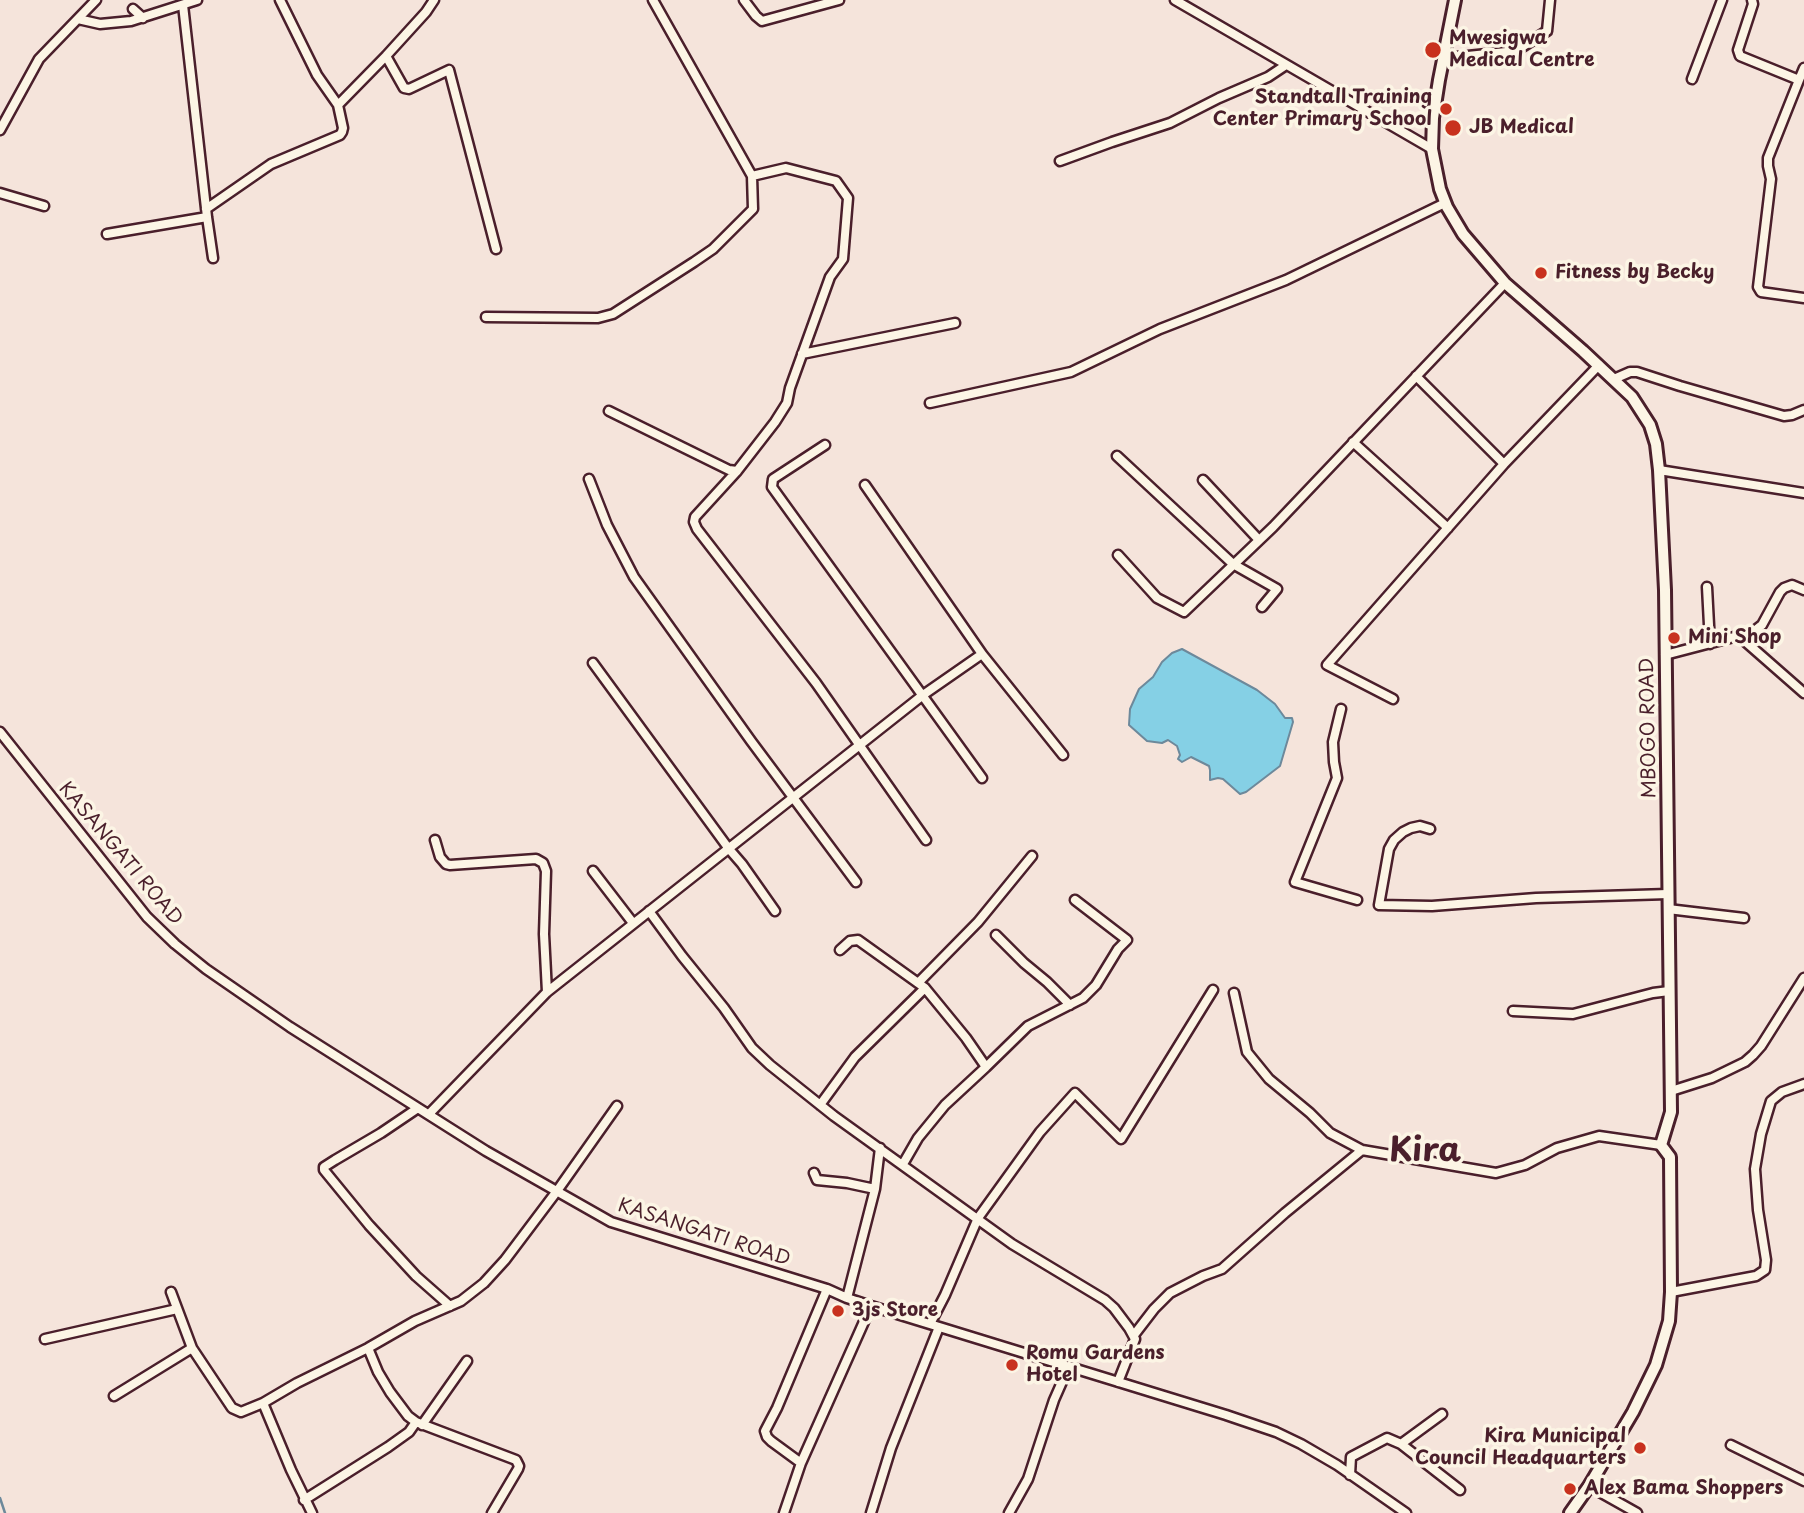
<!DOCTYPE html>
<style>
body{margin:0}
canvas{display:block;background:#f5e4db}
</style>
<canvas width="1804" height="1513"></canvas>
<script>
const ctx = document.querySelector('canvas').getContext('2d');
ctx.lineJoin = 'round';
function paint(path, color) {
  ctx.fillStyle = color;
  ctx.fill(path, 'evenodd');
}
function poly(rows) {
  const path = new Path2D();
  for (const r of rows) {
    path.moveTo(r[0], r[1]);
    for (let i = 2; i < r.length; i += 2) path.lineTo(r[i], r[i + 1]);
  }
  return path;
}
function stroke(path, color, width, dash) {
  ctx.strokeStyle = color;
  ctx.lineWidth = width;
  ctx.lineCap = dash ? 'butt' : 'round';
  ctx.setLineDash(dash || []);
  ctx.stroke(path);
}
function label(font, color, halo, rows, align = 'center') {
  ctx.font = font + ' "Playpen Sans",sans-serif';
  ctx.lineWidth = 7;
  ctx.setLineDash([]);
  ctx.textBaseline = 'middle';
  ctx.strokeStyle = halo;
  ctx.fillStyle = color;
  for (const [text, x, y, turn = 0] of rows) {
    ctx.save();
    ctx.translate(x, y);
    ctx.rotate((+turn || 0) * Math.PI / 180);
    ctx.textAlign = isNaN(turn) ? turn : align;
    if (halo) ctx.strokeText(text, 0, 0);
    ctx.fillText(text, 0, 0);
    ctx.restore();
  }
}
const water = poly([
 [1182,649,1257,690,1275,704,1285,718,1292,718,1293,722,1280,766,1246,792,1240,794,1223,779,1218,778,1210,780,1210,770,1209,766,1191,757,1182,762,1178,759,1180,755,1177,746,1168,740,1162,743,1147,741,1129,725,1130,709,1139,689,1153,677,1162,662,1172,653,1182,649]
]);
const stream = poly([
 [0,1498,5,1513]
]);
const minor = poly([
 [280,0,317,75,338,105],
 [744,0,756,16,762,21,839,0],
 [1175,0,1432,149],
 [1752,0,1753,4,1738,50,1740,56,1799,80,1804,68],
 [183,5,207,217,213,258],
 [133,9,143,18],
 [78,19,100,24,131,21,197,0],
 [1444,54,1458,57,1516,51,1547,31,1550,0],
 [386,56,404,88,409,89,449,70,496,249],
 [1692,79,1722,0],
 [1799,80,1768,158,1768,166,1771,179,1758,287,1761,292,1804,298],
 [0,130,39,59,96,0],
 [1060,161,1112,142,1170,123,1219,98,1268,77,1286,65],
 [752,176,786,168,836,181,848,198,843,259,830,277,790,388,787,403,775,422,737,471,695,517,694,522,697,529,816,683,926,840],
 [0,193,44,206],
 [206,209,271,164,340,135,342,132,343,128,338,105,386,56,426,12,434,0],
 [107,234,207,217],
 [486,317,598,318,613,314,694,262,713,249,753,209,752,176,653,0],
 [802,354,955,323],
 [1416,376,1504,464],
 [1614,379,1630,372,1637,372,1680,386,1784,416,1792,415,1804,410],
 [930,403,1071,372,1160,329,1286,280,1445,203],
 [609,411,729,470,737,471],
 [1353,442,1448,528],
 [825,445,773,479,772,487,982,778],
 [1117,456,1233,564,1277,589,1262,607],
 [1659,470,1804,493],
 [589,479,607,525,634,577,751,741,856,882],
 [1203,480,1259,540],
 [1118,555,1157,598,1184,612,1273,527,1505,283],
 [1707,587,1710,644],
 [1739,636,1804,693],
 [982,654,1063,755],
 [1665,655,1753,632,1762,625,1780,592,1784,588,1792,585,1804,590],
 [593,663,729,849,742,864,775,911],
 [1393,699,1327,665,1504,464,1599,365],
 [1341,709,1333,742,1334,762,1337,778,1295,882,1357,900],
 [0,732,147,917,175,944,206,969,290,1027,486,1151,611,1222,827,1289,847,1298,871,1306,1226,1415,1276,1432,1301,1444,1337,1465,1406,1513],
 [1430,829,1420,826,1411,828,1403,832,1394,840,1389,849,1379,905,1432,906,1536,898,1668,894],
 [435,840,440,857,446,864,450,865,536,859,543,863,546,871,544,934,547,992],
 [593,871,633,923],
 [1668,909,1744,918],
 [649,911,682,956,724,1008,752,1048,770,1065,834,1116,1012,1244,1105,1300,1114,1308,1129,1328,1135,1339,1118,1382],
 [996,935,1024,963,1047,982,1070,1005],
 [840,950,850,941,858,940,925,988,966,1038,986,1067],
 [918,983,978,922,1032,856],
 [1234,993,1247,1052,1269,1079,1310,1113,1330,1133,1362,1150,1496,1173,1525,1165,1557,1148,1599,1136,1661,1145],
 [1513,1011,1573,1014,1653,993,1669,991],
 [1671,1091,1712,1078,1745,1062,1753,1055,1761,1046,1804,978],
 [820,1105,855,1057,925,988],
 [418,1108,381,1133,335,1160,324,1167,324,1170,369,1225,416,1276,450,1306],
 [429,1114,547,992,923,695,982,654,865,485],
 [903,1164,918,1138,945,1105,986,1067,1028,1026,1083,998,1096,985,1118,949,1127,940,1075,900],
 [814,1173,817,1180,847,1183,875,1189],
 [171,1292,192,1348,232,1408,241,1412,263,1403],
 [1671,1292,1756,1276,1765,1270,1766,1260,1758,1210,1755,1169,1761,1134,1771,1101,1782,1092,1804,1084],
 [847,1298,875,1189,880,1148],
 [930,1324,945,1295,978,1218,1040,1132,1075,1093,1121,1139,1213,990],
 [1134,1335,1154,1309,1170,1293,1203,1276,1222,1269,1285,1213,1362,1150],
 [45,1339,177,1309],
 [368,1348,378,1372,390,1392,408,1416,416,1422,516,1460,519,1466,518,1469,492,1513],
 [114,1396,192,1348],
 [422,1425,467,1361],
 [1401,1444,1460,1490],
 [1731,1445,1804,1481],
 [801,1463,771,1441,767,1437,765,1431,777,1408,827,1289],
 [1350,1475,1351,1457,1387,1438,1401,1444,1442,1414],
 [1589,1486,1637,1513],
 [304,1500,388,1447,409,1432,416,1422],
 [312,1513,291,1470,263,1403,297,1383,368,1348,415,1321,461,1301,484,1283,505,1260,557,1191,617,1106],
 [784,1513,801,1463,871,1306],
 [871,1513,891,1448,939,1327],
 [1009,1513,1028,1479,1054,1400,1069,1366]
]);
const major = poly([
 [1455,0,1439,80,1433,118,1432,149,1440,189,1447,207,1463,234,1505,283,1583,351,1632,397,1650,425,1656,444,1659,470,1665,590,1671,1112,1661,1145,1670,1157,1671,1292,1669,1321,1656,1365,1633,1412,1589,1486,1570,1513]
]);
const markers = [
 [1433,50,9,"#c8321e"],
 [1446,109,7,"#c8321e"],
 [1453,128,9,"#c8321e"],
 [1541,273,7,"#c8321e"],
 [1674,638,7,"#c8321e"],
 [838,1311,7,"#c8321e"],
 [1012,1365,7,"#c8321e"],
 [1640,1448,7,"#c8321e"],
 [1570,1489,7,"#c8321e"]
];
const poiNames = [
 ["Mwesigwa",1449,39],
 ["Medical Centre",1449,61],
 ["Standtall Training",1432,98,"right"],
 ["Center Primary School",1432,120,"right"],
 ["JB Medical",1469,128],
 ["Fitness by Becky",1555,273],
 ["Mini Shop",1688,638],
 ["3js Store",852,1311],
 ["Romu Gardens",1026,1354],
 ["Hotel",1026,1376],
 ["Kira Municipal",1626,1437,"right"],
 ["Council Headquarters",1626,1459,"right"],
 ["Alex Bama Shoppers",1584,1489]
];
const streetNames = [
 ["MBOGO ROAD",1649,728,-91],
 ["KASANGATI ROAD",120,854,50],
 ["KASANGATI ROAD",704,1233,18]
];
const townNames = [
 ["Kira",1425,1152]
];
paint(water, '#85d0e5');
stroke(water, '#6d899b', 2);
stroke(stream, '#6d899b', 2.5);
stroke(minor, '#4a1f2b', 13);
stroke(major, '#4a1f2b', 16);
stroke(minor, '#fcf5e5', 8);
stroke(major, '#fcf5e5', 10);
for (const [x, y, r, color] of markers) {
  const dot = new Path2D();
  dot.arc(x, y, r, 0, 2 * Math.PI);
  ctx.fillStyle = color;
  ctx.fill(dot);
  stroke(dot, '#fcf5e5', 2.5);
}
label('bold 19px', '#4a1f2b', '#fcf5e5', poiNames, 'left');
label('19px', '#4a1f2b', '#fcf5e5', streetNames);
label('bold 33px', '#4a1f2b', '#fcf5e5', townNames);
</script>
